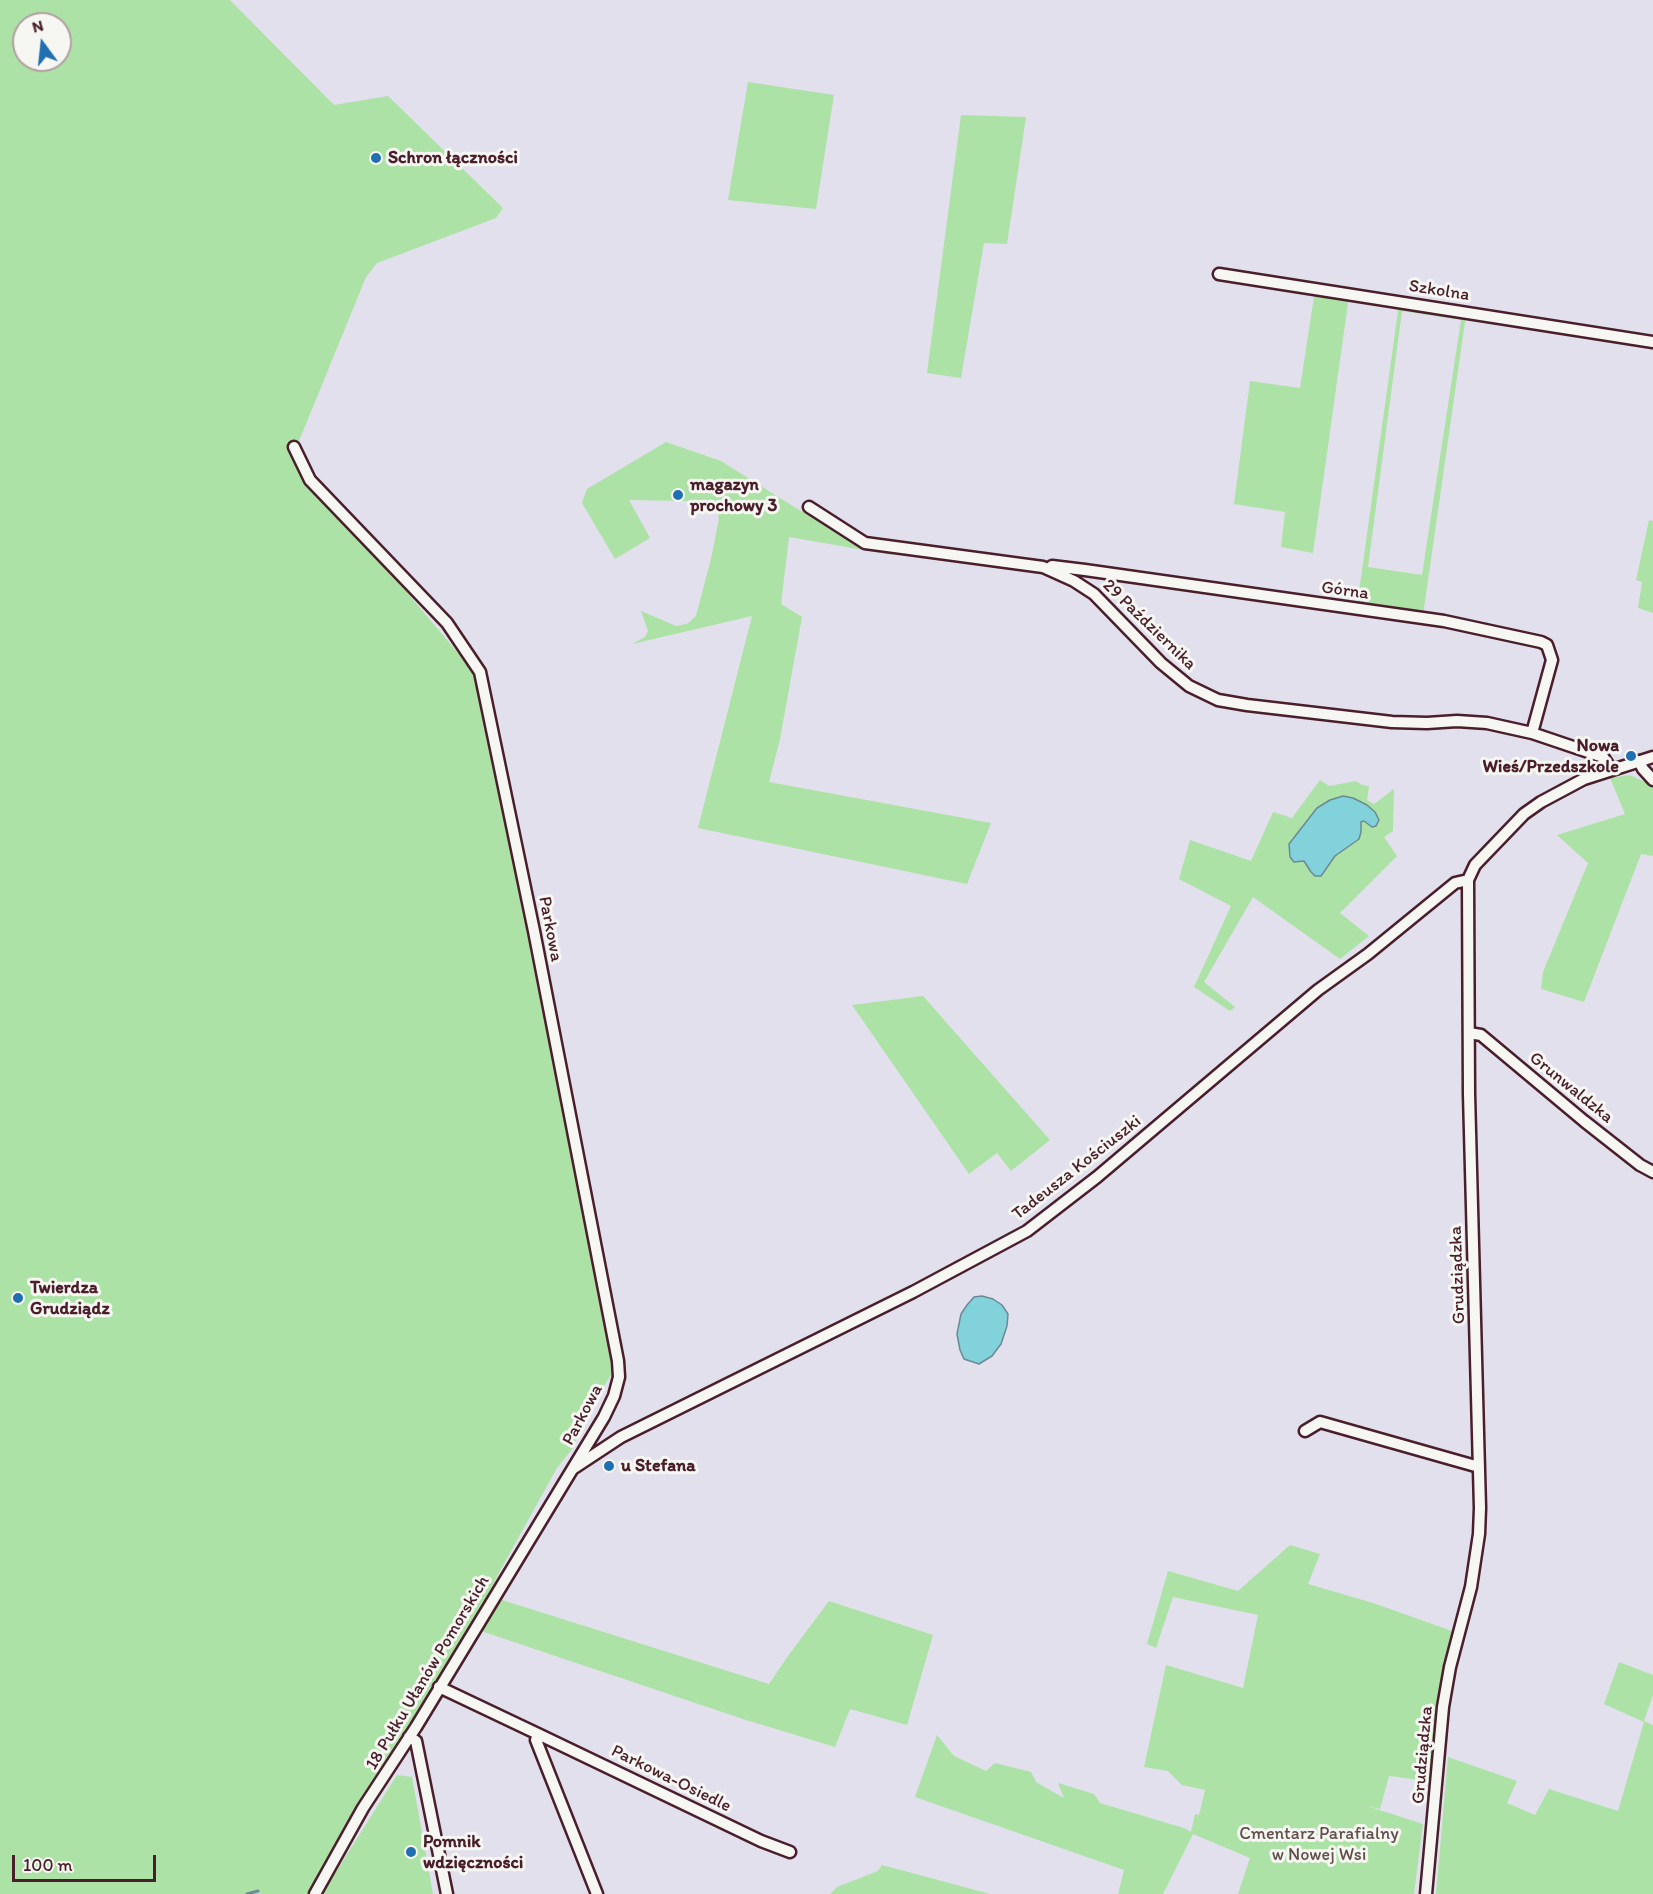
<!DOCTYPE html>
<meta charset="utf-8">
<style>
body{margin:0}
#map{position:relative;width:1653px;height:1894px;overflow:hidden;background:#e2e0ec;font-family:Itim,sans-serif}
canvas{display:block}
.north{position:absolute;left:12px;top:12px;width:60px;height:60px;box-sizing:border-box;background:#f6f6f2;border:2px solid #b1a0a2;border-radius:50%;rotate:345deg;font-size:16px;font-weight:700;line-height:24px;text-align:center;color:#4a1f2b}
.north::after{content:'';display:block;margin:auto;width:21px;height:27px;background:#1f6fb2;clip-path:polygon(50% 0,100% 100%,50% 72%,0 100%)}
.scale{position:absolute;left:12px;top:1855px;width:144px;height:27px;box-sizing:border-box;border:3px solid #4a1f2b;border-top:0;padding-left:8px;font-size:18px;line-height:21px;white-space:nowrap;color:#4a1f2b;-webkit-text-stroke:4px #f6f6f2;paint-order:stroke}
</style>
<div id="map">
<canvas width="1653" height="1894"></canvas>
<div class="north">N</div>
<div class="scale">100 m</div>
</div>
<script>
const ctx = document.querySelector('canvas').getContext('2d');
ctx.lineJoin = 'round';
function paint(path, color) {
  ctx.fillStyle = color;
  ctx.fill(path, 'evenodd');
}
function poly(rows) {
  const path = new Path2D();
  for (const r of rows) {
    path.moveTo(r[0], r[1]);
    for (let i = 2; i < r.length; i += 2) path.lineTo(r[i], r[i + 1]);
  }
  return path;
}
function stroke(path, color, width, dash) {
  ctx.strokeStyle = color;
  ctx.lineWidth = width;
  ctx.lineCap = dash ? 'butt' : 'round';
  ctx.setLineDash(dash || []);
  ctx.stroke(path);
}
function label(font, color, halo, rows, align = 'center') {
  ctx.font = font + ' Itim,sans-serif';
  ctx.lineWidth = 6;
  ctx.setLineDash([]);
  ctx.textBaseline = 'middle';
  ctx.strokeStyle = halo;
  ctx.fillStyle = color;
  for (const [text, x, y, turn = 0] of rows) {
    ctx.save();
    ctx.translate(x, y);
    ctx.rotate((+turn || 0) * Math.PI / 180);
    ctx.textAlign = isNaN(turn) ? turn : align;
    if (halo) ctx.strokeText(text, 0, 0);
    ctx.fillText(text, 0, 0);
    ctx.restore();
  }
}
const green = poly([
 [0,0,230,0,334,105,388,96,503,208,496,218,377,263,366,277,297,446,286,449,474,672,615,1355,613,1372,591,1406,572,1449,557,1468,501,1569,471,1628,310,1894,0,1894],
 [24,24,60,24,60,60,24,60],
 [748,82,834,95,816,209,728,200],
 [961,115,1026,117,1007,244,984,243,961,378,927,373],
 [1315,290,1349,296,1313,553,1281,547,1285,512,1234,504,1250,381,1300,388],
 [1399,304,1466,315,1423,615,1357,606],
 [1402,311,1461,320,1422,575,1368,567],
 [666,442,721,461,799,510,886,543,892,555,789,537,781,604,802,617,780,739,769,782,991,823,967,884,698,828,752,616,632,644,645,637,648,631,641,611,676,626,687,624,696,616,711,559,719,519,716,507,695,501,629,500,650,538,615,559,582,503,587,489],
 [1649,520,1653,521,1653,613,1638,608,1642,582,1636,580],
 [1630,775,1653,786,1653,856,1641,854,1584,1002,1541,989,1543,972,1588,863,1557,835,1625,814,1610,778],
 [1320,780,1329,786,1356,781,1362,785,1369,786,1367,800,1374,804,1394,789,1393,831,1384,837,1397,856,1340,913,1369,936,1340,959,1253,897,1204,982,1235,1007,1230,1011,1194,987,1231,906,1179,879,1190,840,1251,861,1273,812,1292,818],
 [923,996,1050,1140,1011,1171,997,1153,969,1174,852,1005],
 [1290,1545,1320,1554,1308,1584,1373,1603,1452,1631,1436,1708,1429,1781,1389,1776,1380,1809,1364,1805,1423,1824,1414,1894,1238,1894,1250,1858,1193,1834,1163,1894,1118,1894,1124,1870,915,1797,937,1735,954,1756,986,1771,995,1763,1031,1772,1036,1782,1064,1798,1058,1783,1094,1794,1100,1803,1184,1828,1191,1832,1195,1814,1199,1815,1205,1790,1182,1785,1168,1771,1144,1767,1166,1665,1243,1688,1258,1615,1173,1597,1156,1648,1147,1644,1168,1571,1238,1591],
 [502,1600,769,1684,788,1656,829,1601,933,1635,907,1725,850,1709,835,1747,743,1719,481,1631],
 [1619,1662,1653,1675,1653,1695,1644,1721,1653,1725,1653,1894,1436,1894,1448,1757,1517,1781,1507,1803,1535,1815,1549,1789,1618,1811,1644,1722,1604,1704],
 [397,1775,412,1777,433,1894,322,1894],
 [882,1865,927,1877,990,1894,830,1894,837,1887,878,1871]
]);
const water = poly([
 [1343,796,1353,798,1367,805,1375,812,1379,820,1376,826,1372,827,1364,821,1361,822,1361,832,1359,839,1335,856,1321,876,1315,876,1311,872,1304,861,1294,862,1290,857,1289,844,1317,808,1330,800,1343,796],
 [982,1296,993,1299,1002,1305,1008,1314,1007,1326,1001,1344,992,1356,979,1364,964,1359,960,1350,957,1334,961,1314,967,1305,974,1297,982,1296]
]);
const stream = poly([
 [247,1894,258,1891]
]);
const minor = poly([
 [1219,274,1653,342],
 [294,447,310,480,447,623,480,672,534,931,618,1361,619,1377,614,1396,604,1417,416,1727,363,1808,315,1894],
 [809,507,865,543,1043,567,1074,581,1094,594,1161,663,1189,686,1218,700,1247,705,1392,722,1427,723,1457,721,1487,723,1532,733,1603,757,1611,769],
 [1048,569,1052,566,1085,570,1444,621,1541,642,1547,645,1552,660,1532,733],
 [1639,761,1643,769,1653,780],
 [1469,1033,1481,1035,1584,1121,1640,1165,1653,1172],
 [1305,1431,1320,1422,1479,1467],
 [574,1468,621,1437,913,1292,1027,1231,1097,1177,1318,990,1368,954,1455,883,1468,880],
 [439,1687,538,1734,536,1740,597,1894],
 [538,1734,761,1841,790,1852],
 [409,1737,416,1741,447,1894],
 [1426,1894,1443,1707,1450,1667,1471,1587,1479,1534,1480,1508,1469,1094,1468,880,1475,865,1524,814,1541,802,1584,779,1653,757]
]);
const markers = [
 [376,158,6,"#1f6fb2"],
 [678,495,6,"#1f6fb2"],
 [1631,756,6,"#1f6fb2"],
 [18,1298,6,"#1f6fb2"],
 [609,1466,6,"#1f6fb2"],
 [411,1852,6,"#1f6fb2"]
];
const poiNames = [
 ["Schron łączności",388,158],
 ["magazyn",690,485],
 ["prochowy 3",690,506],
 ["Nowa",1619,746,"right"],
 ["Wieś/Przedszkole",1619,767,"right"],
 ["Twierdza",30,1288],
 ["Grudziądz",30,1309],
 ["u Stefana",621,1466],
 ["Pomnik",423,1842],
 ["wdzięczności",423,1863]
];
const streetNames = [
 ["Szkolna",1439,291,9],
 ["Górna",1345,591,8],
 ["29 Października",1149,625,44],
 ["Parkowa",550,929,79],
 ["Grunwaldzka",1571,1088,39],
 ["Tadeusza Kościuszki",1077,1168,-38],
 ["Grudziądzka",1458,1275,-92],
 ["Parkowa",583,1415,-62],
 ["18 Pułku Ułanów Pomorskich",428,1673,-59],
 ["Grudziądzka",1423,1755,-85],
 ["Parkowa-Osiedle",671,1779,26]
];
const parkNames = [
 ["Cmentarz Parafialny",1319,1834],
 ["w Nowej Wsi",1319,1855]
];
paint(green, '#ace2a5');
paint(water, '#81d2db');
stroke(water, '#6b8a95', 1.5);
stroke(stream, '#6b8a95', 3);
stroke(minor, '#4a1f2b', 15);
stroke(minor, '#f6f6f2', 10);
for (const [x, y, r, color] of markers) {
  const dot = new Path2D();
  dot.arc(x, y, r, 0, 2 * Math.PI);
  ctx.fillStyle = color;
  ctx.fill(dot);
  stroke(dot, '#f6f6f2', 2);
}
label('bold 18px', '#4a1f2b', '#f6f6f2', poiNames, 'left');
label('18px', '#4a1f2b', '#f6f6f2', streetNames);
label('18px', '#62504a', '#f6f6f2', parkNames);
</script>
